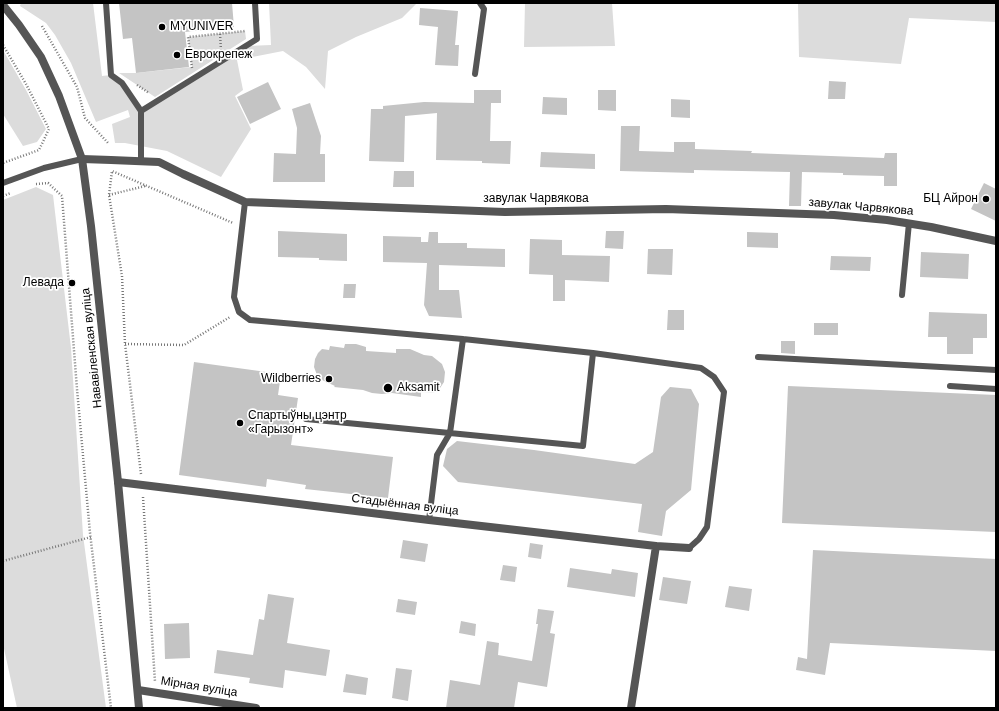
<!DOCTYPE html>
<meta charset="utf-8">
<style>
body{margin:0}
#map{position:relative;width:999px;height:711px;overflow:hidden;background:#fff;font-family:Helvetica,sans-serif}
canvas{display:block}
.frame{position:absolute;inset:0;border:4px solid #000;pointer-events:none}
</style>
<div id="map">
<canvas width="999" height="711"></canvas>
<div class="frame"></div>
</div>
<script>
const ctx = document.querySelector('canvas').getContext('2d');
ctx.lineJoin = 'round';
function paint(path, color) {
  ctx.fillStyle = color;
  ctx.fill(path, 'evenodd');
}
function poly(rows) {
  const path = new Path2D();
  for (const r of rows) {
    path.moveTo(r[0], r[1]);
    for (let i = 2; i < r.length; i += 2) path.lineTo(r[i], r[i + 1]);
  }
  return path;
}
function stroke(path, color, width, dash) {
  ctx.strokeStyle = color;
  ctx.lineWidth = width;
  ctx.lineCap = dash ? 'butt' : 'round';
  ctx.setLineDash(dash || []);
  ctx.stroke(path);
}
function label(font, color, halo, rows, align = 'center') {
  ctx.font = font + ' Helvetica,sans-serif';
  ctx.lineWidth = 3.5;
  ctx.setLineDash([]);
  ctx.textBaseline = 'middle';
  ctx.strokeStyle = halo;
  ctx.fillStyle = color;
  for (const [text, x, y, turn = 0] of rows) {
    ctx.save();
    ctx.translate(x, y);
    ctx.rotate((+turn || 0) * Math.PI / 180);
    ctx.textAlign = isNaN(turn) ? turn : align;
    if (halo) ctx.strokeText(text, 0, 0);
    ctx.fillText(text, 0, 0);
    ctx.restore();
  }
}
const green = poly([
 [21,3,93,3,102,76,111,75,122,83,142,111,247,46,271,45,269,3,417,3,402,18,356,37,328,51,325,89,306,67,283,51,237,60,243,90,235,96,251,129,221,177,167,151,125,143,115,143,112,124,130,117,128,110,96,122,71,63,55,35,46,23,20,6],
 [525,3,612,3,615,46,524,47],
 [798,3,996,3,996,22,909,18,901,64,799,57],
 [245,31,246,39,155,97,119,73,136,73,192,67,188,37],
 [3,50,26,90,46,129,37,142,23,146,3,114],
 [36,187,53,195,71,348,83,535,106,708,17,708,3,644,3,200]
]);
const building = poly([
 [119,3,232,3,234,27,185,32,189,67,136,73,132,38,123,39],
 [420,8,458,11,455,45,459,45,458,66,435,65,438,27,419,25],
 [829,81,846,82,845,99,828,99],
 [268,82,281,109,250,124,237,97],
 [474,90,501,90,501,103,491,103,490,141,511,141,510,164,482,163,482,161,436,160,437,113,405,116,404,162,369,161,371,109,383,109,383,106,424,102,474,103],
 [598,90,616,90,616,111,598,110],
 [543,97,567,98,567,115,542,114],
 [671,99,690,100,690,118,671,117],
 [310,103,321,136,320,154,325,154,325,182,273,182,274,153,296,154,297,128,292,109],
 [621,126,640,126,639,151,674,152,674,142,695,142,695,149,752,151,751,153,884,158,885,153,897,153,897,186,884,186,884,176,843,175,843,173,802,172,801,206,789,206,790,172,694,170,694,173,620,171],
 [541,152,595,154,595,169,540,167],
 [394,171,414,171,414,187,393,187],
 [984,183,996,189,996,221,971,209],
 [278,231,347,234,347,261,319,260,319,258,278,257],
 [606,231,624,231,623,249,605,248],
 [429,232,438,232,438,243,467,243,467,248,505,249,505,267,439,265,439,290,459,290,462,318,429,316,424,305,427,263,383,262,383,236,421,237,421,242,428,242],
 [747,232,778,233,778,248,747,247],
 [530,239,562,240,562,255,610,256,609,282,565,280,565,301,553,301,553,275,529,274],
 [648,249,673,249,672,275,647,274],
 [921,252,969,254,968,279,920,277],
 [831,256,871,257,870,271,830,270],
 [344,284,356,284,355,298,343,298],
 [668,310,684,310,684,330,667,330],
 [929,312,987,314,987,338,973,338,973,354,947,354,947,337,928,337],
 [814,323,838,323,838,335,814,335],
 [781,341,795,341,795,354,781,353],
 [345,344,356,344,366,347,366,351,396,353,396,349,410,349,424,355,432,356,442,364,445,372,444,382,438,391,432,393,421,392,421,397,392,393,382,394,372,393,363,390,334,387,335,386,320,379,317,375,314,367,315,359,318,353,322,349,329,350,330,346,344,348],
 [194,362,281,374,278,395,298,398,291,445,393,457,388,498,305,489,306,485,267,479,266,487,179,475],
 [788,386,996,395,996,532,782,523],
 [670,387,691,389,699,404,691,490,666,511,662,536,638,532,642,504,458,482,443,466,447,449,457,441,534,450,635,464,653,452,661,397],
 [403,540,428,544,425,562,400,558],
 [530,543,543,545,541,559,528,557],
 [813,550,996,559,996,651,830,643,825,675,796,670,798,657,807,659],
 [503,565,517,567,515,582,500,580],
 [570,568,611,574,612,569,638,573,635,597,567,587],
 [663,577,691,581,687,604,659,600],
 [729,586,752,589,749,611,725,607],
 [268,594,294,598,287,643,330,650,326,676,285,670,283,688,249,683,250,678,214,673,217,650,253,655,259,619,264,620],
 [398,599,417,602,415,615,396,612],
 [538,609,554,611,550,633,555,634,547,687,518,682,514,708,446,708,450,680,480,685,487,641,499,643,498,655,532,661,538,624,536,624],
 [461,621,476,624,475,636,459,633],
 [189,623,190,658,165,659,164,624],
 [396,668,412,670,408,701,392,698],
 [346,674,368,678,366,695,343,692]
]);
const path = poly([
 [42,26,77,87,85,118,109,144],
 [220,34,221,50],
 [3,45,26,84,49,129,39,150,3,163],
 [192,68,188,37,245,31],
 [137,85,149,93],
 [36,184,48,183,62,196,77,389,90,533,111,708],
 [109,195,145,186],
 [3,196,11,193],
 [125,344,184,345,230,317],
 [141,474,125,344,122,276,109,195,112,171,233,223],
 [143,497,155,682],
 [3,561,91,537]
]);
const service = poly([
 [106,3,111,75,122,83,141,111,141,161],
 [475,74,484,9,480,3],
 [141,111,257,39,255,3],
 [3,183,44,168,82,159],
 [245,202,234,297,239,312,250,320,463,339,593,353,583,446,306,419],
 [902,295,909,223],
 [593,353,701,368,714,377,724,392,707,527,699,539,689,548],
 [758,357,996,370],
 [950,386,996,389],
 [429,520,437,455,450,433,463,339]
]);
const minor = poly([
 [82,159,111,160,159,162,183,174,245,202,505,212,666,209,834,215,887,220,931,227,996,241],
 [118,482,429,520,656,546,689,548],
 [138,690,256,708],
 [631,708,656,546]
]);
const tertiary = poly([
 [3,5,19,25,41,57,59,96,82,159,91,226,118,482,139,708]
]);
const markers = [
 [162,27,4,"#000"],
 [177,55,4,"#000"],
 [986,199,4,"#000"],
 [72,283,4,"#000"],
 [329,379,4,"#000"],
 [388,388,5,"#000"],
 [240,423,4,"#000"]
];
const poiNames = [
 ["MYUNIVER",170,27],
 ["Еврокрепеж",185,55],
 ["БЦ Айрон",978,199,"right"],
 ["Левада",64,283,"right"],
 ["Wildberries",321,379,"right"],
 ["Aksamit",397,388],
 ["Спартыўны цэнтр",248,416],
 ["«Гарызонт»",248,430]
];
const streetNames = [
 ["завулак Чарвякова",536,199],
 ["завулак Чарвякова",861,207,5],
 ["Нававіленская вуліца",92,348,-96],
 ["Стадыённая вуліца",405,505,7],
 ["Мірная вуліца",199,687,9]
];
paint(green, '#dcdcdc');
paint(building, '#c4c4c4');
stroke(path, '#777', 2.5, [1, 2]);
stroke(service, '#555', 6);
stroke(minor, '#555', 8);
stroke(tertiary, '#555', 8);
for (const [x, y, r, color] of markers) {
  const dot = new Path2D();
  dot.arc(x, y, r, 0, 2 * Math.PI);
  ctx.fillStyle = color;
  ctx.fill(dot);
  stroke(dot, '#fff', 1.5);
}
label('12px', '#000', '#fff', poiNames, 'left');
label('12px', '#000', '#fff', streetNames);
</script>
